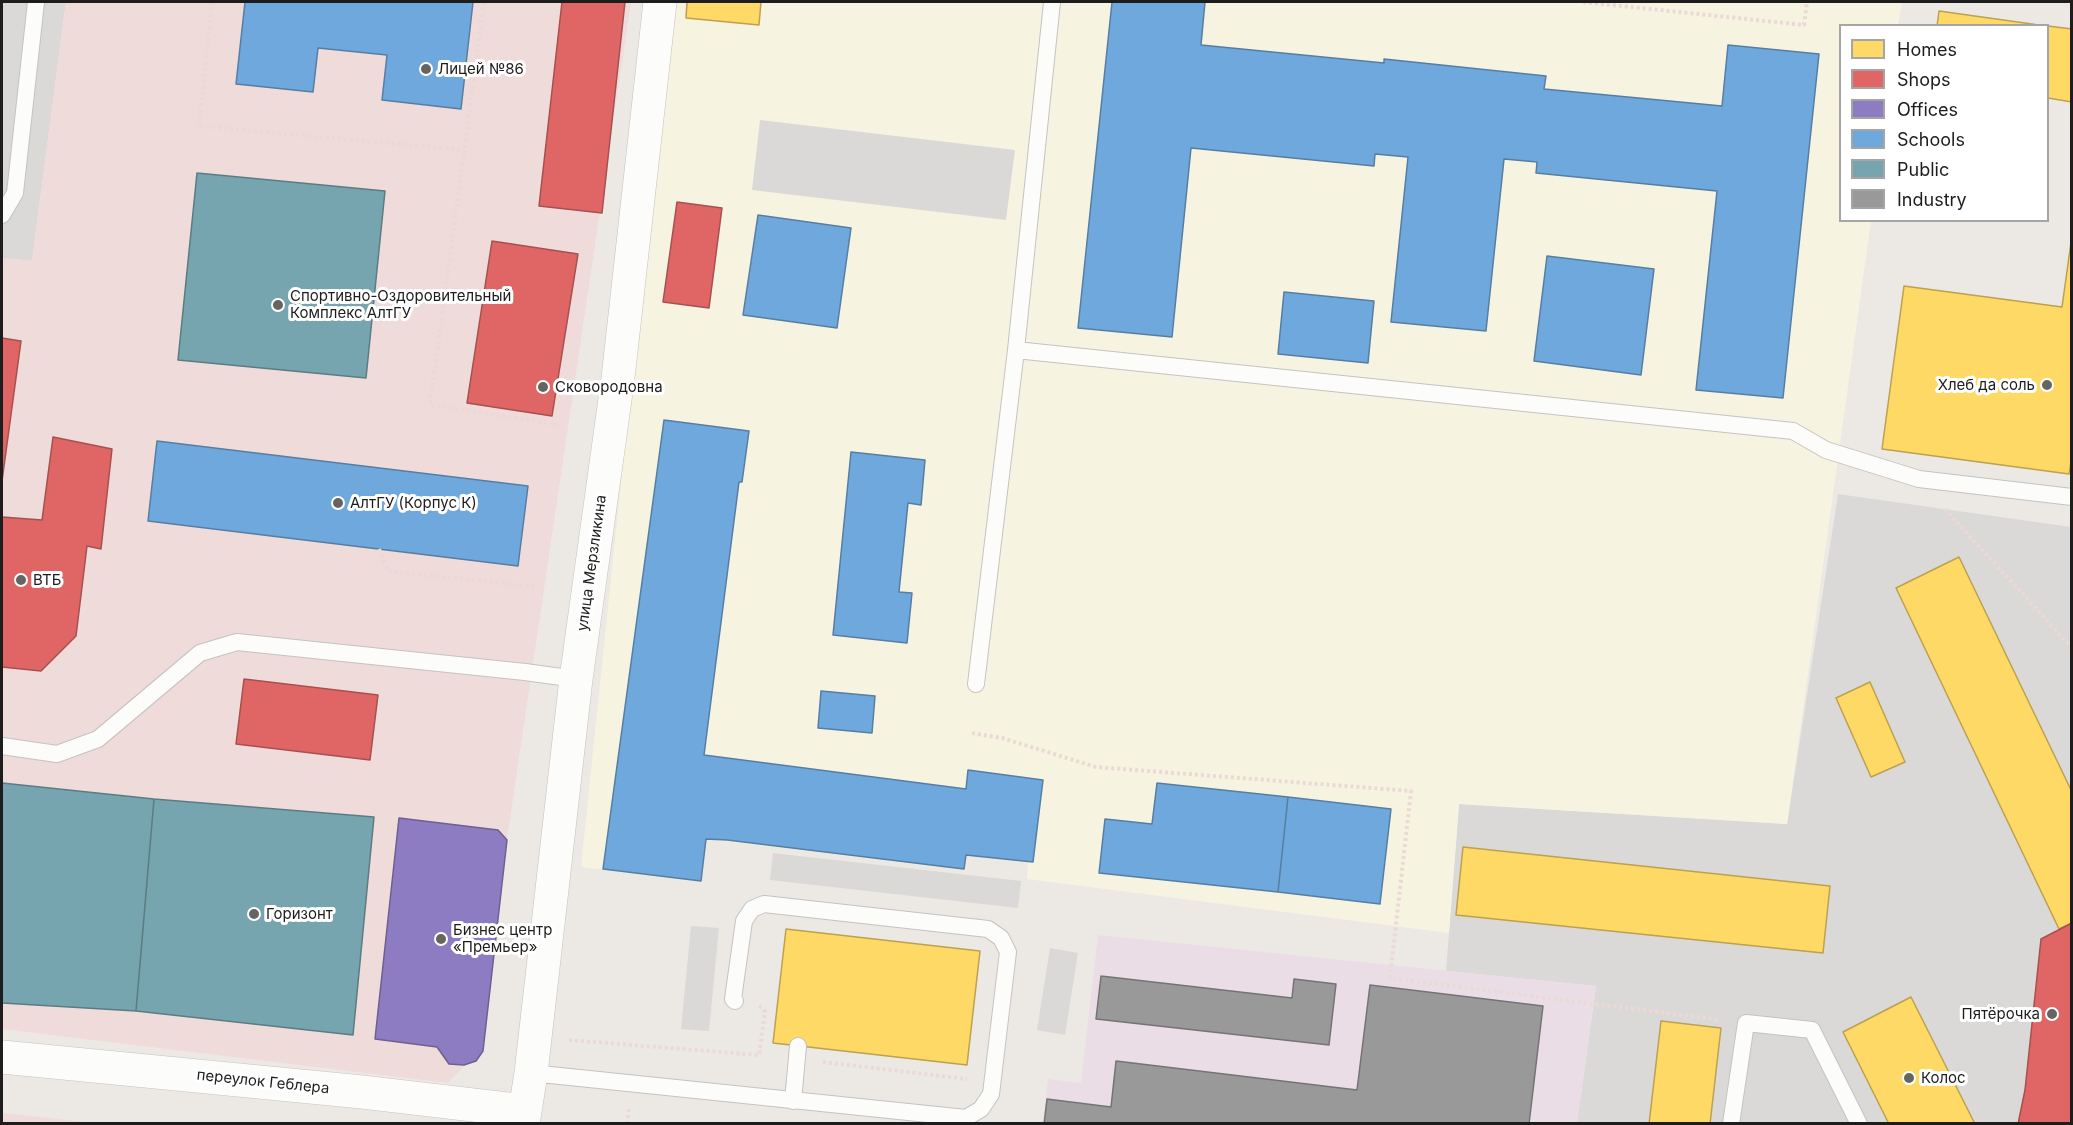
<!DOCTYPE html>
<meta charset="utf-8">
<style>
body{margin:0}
#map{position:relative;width:2073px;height:1125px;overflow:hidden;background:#ece9e5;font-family:Inter,sans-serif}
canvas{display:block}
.frame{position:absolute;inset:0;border:3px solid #1d1d1d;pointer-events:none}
.legend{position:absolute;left:1839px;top:24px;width:210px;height:198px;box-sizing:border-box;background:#fff;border:2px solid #a5a5a5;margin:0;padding:8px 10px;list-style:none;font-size:18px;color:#1d1d1d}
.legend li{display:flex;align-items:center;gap:12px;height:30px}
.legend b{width:30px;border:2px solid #a5a5a5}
</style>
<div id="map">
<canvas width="2073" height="1125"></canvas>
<div class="frame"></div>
<ul class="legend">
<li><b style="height:16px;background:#ffd966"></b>Homes</li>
<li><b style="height:16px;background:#e06666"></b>Shops</li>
<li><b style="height:16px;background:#8e7cc3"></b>Offices</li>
<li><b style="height:16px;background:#6fa8dc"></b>Schools</li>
<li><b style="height:16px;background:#76a5af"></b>Public</li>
<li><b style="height:16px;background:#999"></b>Industry</li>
</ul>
</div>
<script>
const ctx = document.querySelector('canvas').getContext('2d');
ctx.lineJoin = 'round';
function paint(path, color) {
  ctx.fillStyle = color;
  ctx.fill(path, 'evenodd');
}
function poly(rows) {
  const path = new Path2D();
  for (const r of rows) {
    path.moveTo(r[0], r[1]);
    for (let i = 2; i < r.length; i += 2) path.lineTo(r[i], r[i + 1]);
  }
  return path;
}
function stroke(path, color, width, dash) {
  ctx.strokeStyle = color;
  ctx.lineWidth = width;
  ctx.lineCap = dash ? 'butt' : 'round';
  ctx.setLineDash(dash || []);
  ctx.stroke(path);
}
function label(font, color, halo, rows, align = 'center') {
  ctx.font = font + ' Inter,sans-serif';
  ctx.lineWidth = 6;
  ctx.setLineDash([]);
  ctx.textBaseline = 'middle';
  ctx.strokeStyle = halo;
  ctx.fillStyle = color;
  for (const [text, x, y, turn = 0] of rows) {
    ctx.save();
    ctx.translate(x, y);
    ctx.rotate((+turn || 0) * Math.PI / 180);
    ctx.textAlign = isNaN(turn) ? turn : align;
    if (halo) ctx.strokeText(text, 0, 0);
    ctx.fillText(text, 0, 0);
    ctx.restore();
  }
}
const residential = poly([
 [2,2,66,2,32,261,2,258],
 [1838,494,2071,527,2071,1123,1577,1123,1596,986,1446,971,1459,804,1787,824]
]);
const commercial = poly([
 [66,2,631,2,475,1055,448,1083,2,1029,2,258,32,261],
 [2,1113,95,1123,2,1123]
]);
const industrial = poly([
 [1098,935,1596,986,1577,1123,1043,1124,1048,1079,1081,1083]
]);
const education = poly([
 [671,2,1902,2,1898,25,1840,26,1840,220,1871,221,1787,824,1459,804,1449,933,1027,879,1028,862,966,855,964,869,706,839,701,881,581,867]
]);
const parking = poly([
 [760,120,1015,150,1006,220,752,190],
 [773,853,1021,881,1018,908,770,880],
 [691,926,719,928,709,1031,681,1029],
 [1050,948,1078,953,1065,1035,1037,1030]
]);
const homes = poly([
 [687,2,761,2,759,25,686,18,687,2],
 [1939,11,2032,24,2044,26,1937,26,1939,11],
 [2048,26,2072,29,2072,102,2048,98,2048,26],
 [2072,235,2072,456,2069,474,1882,449,1904,286,2062,307,2072,235],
 [1959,557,2072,792,2072,923,2059,929,1896,588,1959,557],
 [1870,682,1905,762,1871,777,1836,698,1870,682],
 [1463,847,1830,886,1823,953,1456,915,1463,847],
 [786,929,980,951,967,1065,773,1043,786,929],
 [1911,997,1975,1124,1889,1124,1843,1032,1911,997],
 [1661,1021,1721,1028,1710,1124,1649,1124,1661,1021]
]);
const shops = poly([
 [562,2,625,2,602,213,539,206,562,2],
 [677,202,722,208,709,308,663,302,677,202],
 [492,241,578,254,552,416,467,403,492,241],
 [2,338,21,341,2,481,2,338],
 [53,437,112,449,101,549,87,546,76,636,41,671,2,667,2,517,42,520,53,437],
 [244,679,378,695,370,760,236,744,244,679],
 [2072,923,2072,1124,2018,1124,2025,1090,2041,939,2072,923]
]);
const offices = poly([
 [399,818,498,830,507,840,483,1051,476,1061,464,1065,449,1064,437,1047,375,1039,399,818]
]);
const schools = poly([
 [245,2,473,2,461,109,382,100,387,55,318,48,313,92,236,84,245,2],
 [1112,2,1205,2,1201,45,1384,63,1384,59,1546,76,1544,89,1722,106,1728,45,1819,54,1783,398,1696,390,1717,191,1536,173,1537,162,1504,159,1486,331,1391,322,1408,157,1375,154,1374,166,1191,148,1172,337,1078,328,1112,2],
 [758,215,851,228,837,328,743,315,758,215],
 [1547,256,1654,269,1641,375,1534,361,1547,256],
 [1284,292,1374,301,1368,363,1278,354,1284,292],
 [664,420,749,431,742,482,739,482,704,755,966,789,968,770,1043,780,1033,862,966,855,964,869,727,840,706,839,701,881,603,869,664,420],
 [157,441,528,486,518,566,148,521,157,441],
 [851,452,925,460,921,505,908,503,899,592,912,593,907,643,833,635,851,452],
 [821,691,875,696,872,733,818,728,821,691],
 [1157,783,1288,797,1278,892,1099,873,1105,819,1152,824,1157,783],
 [1288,797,1391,809,1380,904,1278,892,1288,797]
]);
const public = poly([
 [197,173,385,191,366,378,178,360,197,173],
 [2,783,154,799,136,1011,2,1003,2,783],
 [154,799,374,817,353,1035,136,1011,154,799]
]);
const industry = poly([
 [1101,976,1292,998,1294,979,1336,984,1329,1045,1096,1019,1101,976],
 [1370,985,1543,1006,1529,1124,1044,1124,1047,1099,1111,1107,1116,1061,1357,1090,1370,985]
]);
const path = poly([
 [212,2,199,126,463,150],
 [484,2,430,405,562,425],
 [1583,2,1804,25,1807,2],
 [1945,509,2072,648],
 [379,549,388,571,538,587],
 [972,733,1002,738,1096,767,1411,791,1390,978,1721,1020],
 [569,1040,759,1055,765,1012,763,1008,759,1006],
 [823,1062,967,1079],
 [627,1124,629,1109]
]);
const service = poly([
 [2,215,15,193,36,2],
 [1016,350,1793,431,1826,450,1919,479,2072,497],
 [976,684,1016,350,1052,2],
 [2,746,57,754,98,739,200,653,237,642,525,672,576,679],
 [531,1073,966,1118,981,1109,991,1094,1008,952,1001,938,988,929,764,904,752,909,744,921,733,999,735,1001],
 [793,1101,798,1046],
 [1731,1124,1746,1023,1812,1030,1859,1124]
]);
const minor = poly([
 [2,1057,362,1092,524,1111],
 [523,1124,531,1073,576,679,618,378,660,2]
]);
const markers = [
 [426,69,6,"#656463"],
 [278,305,6,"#656463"],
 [2047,385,6,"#656463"],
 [543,387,6,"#656463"],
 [338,503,6,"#656463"],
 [21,580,6,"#656463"],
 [254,914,6,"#656463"],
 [441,939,6,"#656463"],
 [2052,1014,6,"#656463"],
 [1909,1078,6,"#656463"]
];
const poiNames = [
 ["Лицей №86",438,69],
 ["Спортивно-Оздоровительный",290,296],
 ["Комплекс АлтГУ",290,313],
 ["Хлеб да соль",2035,385,"right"],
 ["Сковородовна",555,387],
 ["АлтГУ (Корпус К)",350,503],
 ["ВТБ",33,580],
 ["Горизонт",266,914],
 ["Бизнес центр",453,930],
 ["«Премьер»",453,947],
 ["Пятёрочка",2040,1014,"right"],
 ["Колос",1921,1078]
];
const streetNames = [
 ["улица Мерзликина",592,563,-82],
 ["переулок Геблера",263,1082,6]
];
paint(residential, '#dbd9d7');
paint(commercial, '#efdbd9');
paint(industrial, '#eadde6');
paint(education, '#f6f4e0');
paint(parking, '#dad9d7');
paint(homes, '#ffd966');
stroke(homes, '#bba150', 1.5);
paint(shops, '#e06666');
stroke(shops, '#a65050', 1.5);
paint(offices, '#8e7cc3');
stroke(offices, '#6c6091', 1.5);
paint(schools, '#6fa8dc');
stroke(schools, '#567ea3', 1.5);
paint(public, '#76a5af');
stroke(public, '#5b7c83', 1.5);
paint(industry, '#999');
stroke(industry, '#747474', 1.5);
stroke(service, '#c4c3c1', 18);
stroke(minor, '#c4c3c1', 34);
stroke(path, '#ebd9d7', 4, [3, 3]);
stroke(service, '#fcfcfb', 16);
stroke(minor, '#fcfcfb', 33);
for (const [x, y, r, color] of markers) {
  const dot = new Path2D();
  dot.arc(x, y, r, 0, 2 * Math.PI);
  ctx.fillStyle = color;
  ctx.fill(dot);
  stroke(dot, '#fff', 2);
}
label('15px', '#1d1d1d', '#fff', poiNames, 'left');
label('15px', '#1d1d1d', '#fff', streetNames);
</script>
